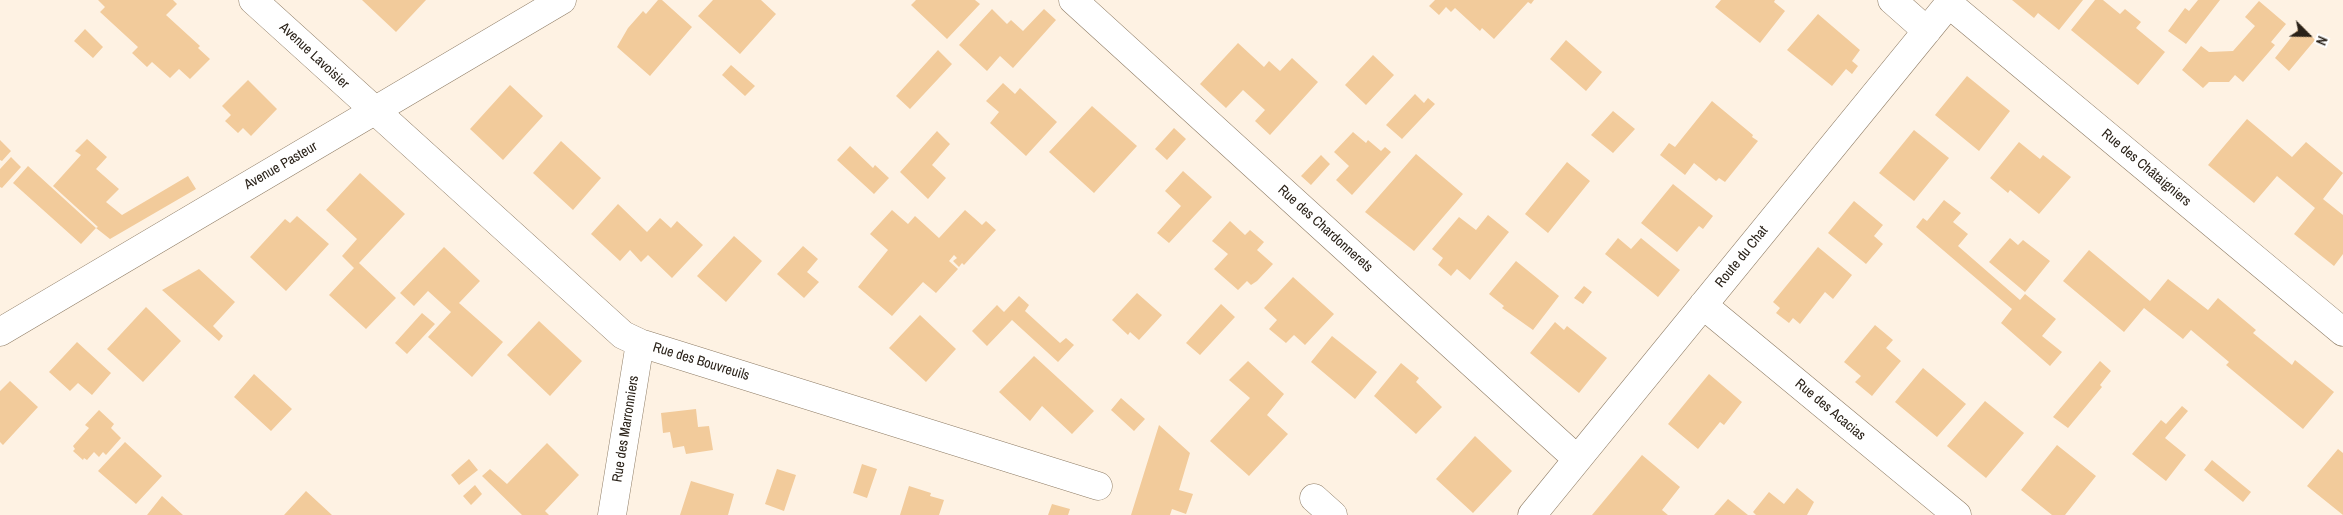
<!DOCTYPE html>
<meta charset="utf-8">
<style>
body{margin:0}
#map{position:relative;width:2343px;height:515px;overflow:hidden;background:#fef2e3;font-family:"Archivo Narrow",sans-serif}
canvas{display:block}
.north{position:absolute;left:2283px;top:10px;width:50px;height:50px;-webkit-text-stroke:4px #fff;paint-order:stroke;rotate:113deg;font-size:14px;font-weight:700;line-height:20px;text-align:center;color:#2a2219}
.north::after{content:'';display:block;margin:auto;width:18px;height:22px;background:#2a2219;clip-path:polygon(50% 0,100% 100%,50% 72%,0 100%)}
</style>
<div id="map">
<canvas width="2343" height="515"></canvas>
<div class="north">N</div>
</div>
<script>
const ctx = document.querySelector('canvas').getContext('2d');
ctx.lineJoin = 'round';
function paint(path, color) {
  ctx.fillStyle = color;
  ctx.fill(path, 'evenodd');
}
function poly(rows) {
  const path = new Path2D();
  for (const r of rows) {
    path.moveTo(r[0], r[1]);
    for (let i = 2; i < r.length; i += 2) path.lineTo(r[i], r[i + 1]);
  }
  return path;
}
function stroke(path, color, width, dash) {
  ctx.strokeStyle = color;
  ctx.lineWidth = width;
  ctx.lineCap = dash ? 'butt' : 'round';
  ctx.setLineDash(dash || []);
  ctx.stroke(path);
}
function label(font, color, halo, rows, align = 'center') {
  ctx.font = font + ' "Archivo Narrow",sans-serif';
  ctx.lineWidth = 4;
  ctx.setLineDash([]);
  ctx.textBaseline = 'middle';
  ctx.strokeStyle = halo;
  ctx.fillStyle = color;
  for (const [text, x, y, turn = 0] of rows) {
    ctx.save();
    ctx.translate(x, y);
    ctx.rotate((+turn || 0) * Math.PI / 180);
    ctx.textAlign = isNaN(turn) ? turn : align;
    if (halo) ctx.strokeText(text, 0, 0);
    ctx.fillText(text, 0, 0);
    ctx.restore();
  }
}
const building = poly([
 [98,0,173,0,177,4,166,15,200,46,198,48,210,59,190,79,179,69,170,78,152,62,147,67,132,53,138,47,100,12,105,7],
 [362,0,426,0,396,32],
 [658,0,662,0,692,27,650,76,617,47,628,28,643,11,646,14],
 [713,0,761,0,776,14,740,54,698,16],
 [916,0,975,0,980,4,947,39,911,5],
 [1435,0,1534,0,1531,4,1528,2,1494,39,1482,28,1480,31,1455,8,1451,12,1446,7,1439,15,1429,6],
 [1721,0,1775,0,1774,2,1785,11,1760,43,1715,7],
 [2012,0,2083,0,2059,30,2038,13,2034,18],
 [2095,0,2103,0,2120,14,2125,9,2141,22,2136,28,2165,52,2138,85,2071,30],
 [2198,0,2220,0,2186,44,2168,31,2185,8,2189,11],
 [2259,1,2286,24,2271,42,2275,45,2243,82,2235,75,2229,82,2209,82,2203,88,2182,70,2201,46,2209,52,2233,51,2255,26,2245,17],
 [992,9,1007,24,1011,20,1023,31,1044,9,1056,20,1013,68,1000,56,987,71,959,45],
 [1818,14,1860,50,1852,61,1858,66,1852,74,1846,69,1832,86,1787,50],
 [2301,25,2315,40,2289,71,2275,58],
 [85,29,103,47,93,58,74,41],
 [1566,40,1602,72,1586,91,1550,59],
 [1238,43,1264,67,1269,61,1280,71,1292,58,1318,82,1270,135,1255,121,1265,110,1243,90,1226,108,1200,84],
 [938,50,952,64,910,109,896,96],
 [1373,55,1394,75,1366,105,1345,85],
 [731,65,755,86,745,96,722,75],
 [1967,76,2010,111,1979,151,1935,115],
 [248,80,277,109,251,136,243,128,238,133,225,121,231,115,222,106],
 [1003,83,1015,94,1020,88,1057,122,1026,156,990,123,999,112,986,101],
 [510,85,543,116,503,160,470,129],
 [1415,94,1424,103,1428,98,1435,104,1402,139,1386,125],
 [1712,101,1753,135,1752,137,1758,141,1725,182,1719,178,1716,181,1694,163,1685,175,1660,155,1669,143,1675,147],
 [1092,106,1137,146,1094,193,1049,152],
 [1613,111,1635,129,1613,153,1591,135],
 [2247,119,2292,157,2306,142,2343,173,2323,199,2343,215,2343,254,2334,266,2294,234,2315,208,2277,176,2254,203,2208,165],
 [1174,128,1186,139,1167,160,1155,149],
 [1914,130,1949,158,1914,201,1879,173],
 [937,131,950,144,932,165,946,178,928,199,900,172],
 [1353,132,1366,143,1368,140,1381,151,1385,147,1391,152,1352,195,1336,180,1349,166,1334,152],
 [87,139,107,157,96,169,119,189,106,202,122,215,188,176,196,189,110,239,96,228,81,244,13,183,28,166,96,228,98,227,53,186,81,155,75,151],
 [0,140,11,151,2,161,0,160],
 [561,141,601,178,573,210,533,173],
 [2019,142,2040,159,2043,155,2071,177,2039,214,2010,190,2008,193,1990,178],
 [850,146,873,168,875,165,889,178,874,194,837,160],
 [1416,154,1463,194,1414,251,1365,212],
 [1321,155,1330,164,1311,185,1301,176],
 [11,157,21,167,2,188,0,187,0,169],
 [1567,162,1590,181,1548,233,1525,214],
 [1183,171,1212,197,1169,243,1157,233,1181,206,1165,191],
 [360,173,405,214,359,263,396,298,366,329,329,295,354,268,342,256,357,239,326,210],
 [1673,184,1713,216,1703,229,1699,226,1677,252,1641,223],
 [1944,200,1961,213,1953,222,1968,234,1958,246,2020,300,2025,294,2056,319,2042,336,2062,352,2050,366,2001,323,2012,309,1916,227,1923,218,1927,221],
 [1854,201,1883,225,1874,236,1883,244,1866,264,1828,233],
 [618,204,647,232,660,218,671,228,677,221,703,245,672,278,648,255,641,262,630,250,620,261,591,234],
 [892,210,908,224,915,216,939,238,965,210,982,225,986,221,996,230,964,265,962,263,959,267,953,261,957,258,954,255,949,261,958,269,936,293,923,282,892,316,858,287,888,250,870,234],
 [1488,215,1509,232,1470,280,1457,269,1451,276,1438,265,1443,258,1432,249,1459,217,1476,230],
 [297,216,329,244,286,291,250,257,285,219,290,223],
 [1230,221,1245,235,1250,230,1264,242,1257,250,1273,264,1257,281,1251,285,1247,281,1238,290,1214,269,1228,254,1212,241],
 [734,236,762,261,726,302,697,276],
 [1618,238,1631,249,1641,238,1680,270,1658,297,1605,254],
 [2010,238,2018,245,2023,240,2050,261,2025,292,1989,262],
 [803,246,818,259,807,272,819,282,804,298,777,274],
 [444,247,480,281,459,303,503,342,472,377,428,337,451,312,428,291,414,306,400,293],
 [1818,247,1852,275,1833,299,1825,292,1800,324,1793,318,1789,323,1776,313,1780,308,1773,302],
 [2089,250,2150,301,2168,279,2208,310,2218,298,2256,330,2253,333,2292,365,2295,360,2334,392,2303,429,2226,365,2229,362,2191,330,2183,339,2144,308,2124,332,2063,281],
 [1516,261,1559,296,1533,330,1502,308,1504,306,1489,294],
 [199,269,235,302,213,326,223,336,219,341,162,290],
 [1293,277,1334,314,1305,345,1294,335,1286,343,1269,329,1277,320,1264,308],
 [1584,286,1592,292,1583,304,1574,298],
 [1137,293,1162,315,1139,340,1130,332,1128,335,1112,320],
 [1019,296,1029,305,1025,311,1060,343,1066,338,1074,345,1058,362,1012,320,987,346,972,331,997,305,1004,312],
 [1221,304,1235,317,1200,355,1186,343],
 [146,307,181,341,143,382,107,349],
 [422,313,435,324,407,354,395,343],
 [920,315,956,349,926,382,889,348],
 [539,321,582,361,550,396,507,355],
 [1555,322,1564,330,1567,326,1607,358,1579,393,1530,353],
 [1875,325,1893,340,1886,348,1901,361,1872,396,1855,382,1861,376,1844,362],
 [1332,336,1377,372,1355,399,1311,362],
 [77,342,111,373,92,395,78,383,70,391,49,372],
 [1034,356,1094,411,1072,434,1042,406,1030,421,999,392],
 [1248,361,1284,394,1267,415,1288,434,1249,476,1210,441,1250,398,1229,380],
 [2100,361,2111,371,2100,385,2102,387,2068,428,2053,417],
 [1401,363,1419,378,1416,382,1442,407,1416,434,1374,396],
 [1923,368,1966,404,1937,437,1895,402],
 [254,374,292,409,271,431,234,397],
 [1709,374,1742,402,1724,425,1720,422,1698,449,1668,424],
 [10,381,38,407,3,445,0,442,0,391],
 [1121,398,1145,419,1134,431,1111,410],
 [1985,401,2024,433,1986,478,1947,446],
 [2182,406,2188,411,2165,438,2186,455,2166,481,2132,454,2161,420,2166,424],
 [696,409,698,427,709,426,713,450,686,454,684,446,673,448,670,432,663,433,661,413],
 [99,410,114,424,111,428,121,438,106,455,103,452,99,457,94,452,87,460,84,458,83,460,73,451,75,449,73,446,89,428,85,425],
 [1159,425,1190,453,1179,490,1193,494,1186,514,1172,509,1170,515,1131,515],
 [1475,436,1512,471,1473,513,1436,479],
 [125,442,162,476,136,504,98,471],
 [547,443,579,475,545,511,549,515,522,515,482,476,490,469,507,484],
 [2057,445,2096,476,2065,515,2052,515,2021,490],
 [2338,449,2343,453,2343,515,2307,486],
 [1642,455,1680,487,1662,510,1668,515,1592,515],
 [469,459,478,470,459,485,451,475],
 [2212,460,2251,492,2243,502,2204,470],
 [862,464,877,469,867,498,853,493],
 [777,469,796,475,784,511,765,504],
 [691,481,734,494,728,515,680,515],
 [475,485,482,494,471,505,463,496],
 [909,486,931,493,930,496,944,500,939,515,900,515],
 [1797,488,1814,502,1807,515,1756,515,1753,512,1769,492,1784,504],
 [306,491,332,515,284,515],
 [162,496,183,515,147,515],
 [1728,499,1748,515,1714,515],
 [1052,504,1070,509,1068,515,1048,515]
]);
const minor = poly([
 [253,0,623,335,640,343,1098,486],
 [1073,0,1577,459],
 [1892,0,1927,31],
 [1949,4,2343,332],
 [1703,305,1957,515],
 [1314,498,1333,515],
 [612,515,640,343],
 [1532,515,1952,0]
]);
const tertiary = poly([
 [0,332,562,0]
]);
const streetNames = [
 ["Avenue Lavoisier",314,56,43],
 ["Avenue Pasteur",281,166,-30],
 ["Rue des Châtaigniers",2146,168,40],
 ["Rue des Chardonnerets",1325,229,42],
 ["Route du Chat",1742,257,-51],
 ["Rue des Bouvreuils",701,362,17],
 ["Rue des Acacias",1830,410,40],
 ["Rue des Marronniers",626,429,-81]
];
paint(building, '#f2cb9b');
stroke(minor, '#8e7c65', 29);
stroke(tertiary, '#8e7c65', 29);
stroke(minor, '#fff', 28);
stroke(tertiary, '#fff', 28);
label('14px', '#2a2219', '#fff', streetNames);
</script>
